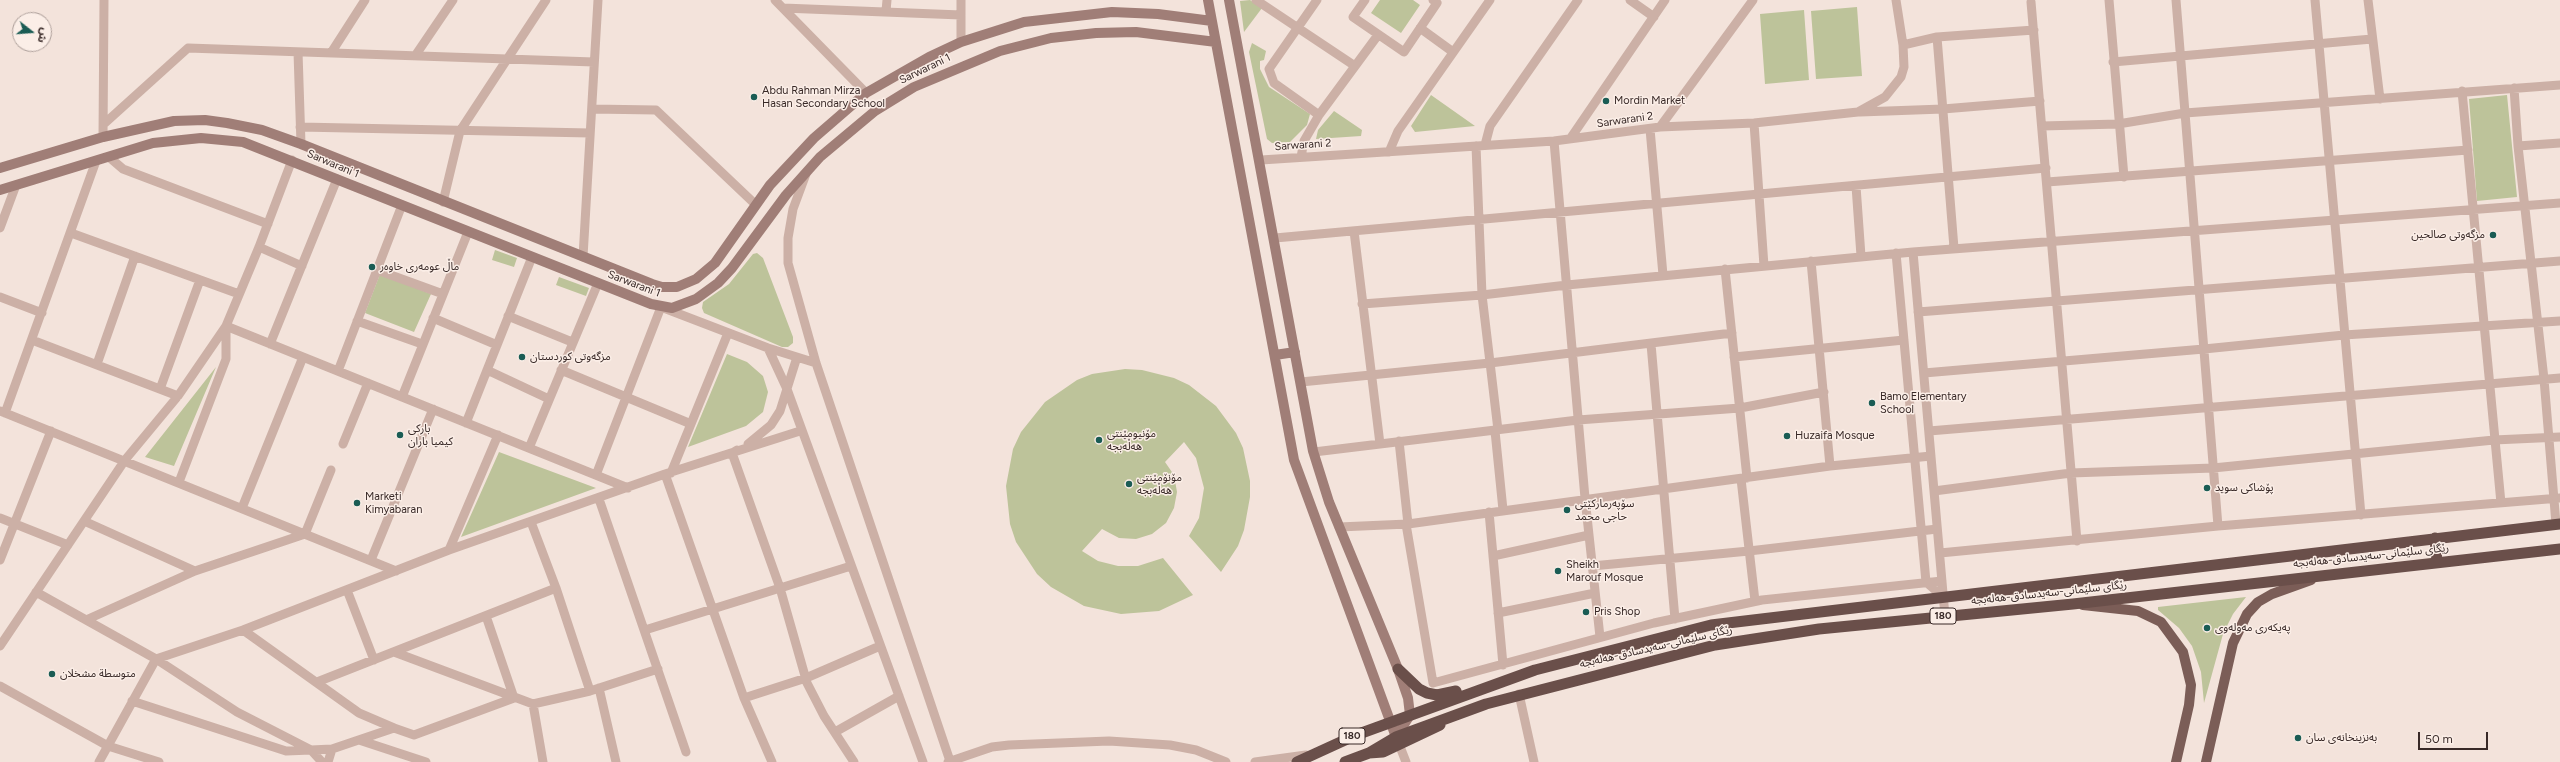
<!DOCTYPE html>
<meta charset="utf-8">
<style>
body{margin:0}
#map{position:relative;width:2560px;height:762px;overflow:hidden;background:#f3e3db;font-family:Figtree,"Noto Sans Arabic",sans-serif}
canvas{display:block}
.north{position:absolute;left:12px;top:12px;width:40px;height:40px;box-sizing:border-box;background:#fbeee7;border:1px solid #ad9f9a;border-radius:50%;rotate:107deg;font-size:11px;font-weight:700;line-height:16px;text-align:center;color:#382927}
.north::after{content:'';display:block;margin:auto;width:14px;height:18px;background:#1a5c54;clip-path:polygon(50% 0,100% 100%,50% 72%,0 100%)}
.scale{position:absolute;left:2418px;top:732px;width:70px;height:18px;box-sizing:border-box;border:2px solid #382927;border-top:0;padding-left:5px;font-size:12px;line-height:14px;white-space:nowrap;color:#382927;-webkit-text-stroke:3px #fbeee7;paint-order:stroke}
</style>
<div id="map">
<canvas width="2560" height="762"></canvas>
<div class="north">ش</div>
<div class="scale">50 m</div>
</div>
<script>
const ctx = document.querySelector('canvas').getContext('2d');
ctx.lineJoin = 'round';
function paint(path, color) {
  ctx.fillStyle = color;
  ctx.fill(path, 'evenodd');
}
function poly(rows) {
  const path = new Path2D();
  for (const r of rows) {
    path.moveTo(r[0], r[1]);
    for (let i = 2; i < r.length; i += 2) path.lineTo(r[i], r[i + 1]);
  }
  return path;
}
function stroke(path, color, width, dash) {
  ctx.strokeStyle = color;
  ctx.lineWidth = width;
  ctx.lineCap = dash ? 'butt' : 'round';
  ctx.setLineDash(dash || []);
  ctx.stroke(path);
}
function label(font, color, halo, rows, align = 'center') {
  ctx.font = font + ' Figtree,"Noto Sans Arabic",sans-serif';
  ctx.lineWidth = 3;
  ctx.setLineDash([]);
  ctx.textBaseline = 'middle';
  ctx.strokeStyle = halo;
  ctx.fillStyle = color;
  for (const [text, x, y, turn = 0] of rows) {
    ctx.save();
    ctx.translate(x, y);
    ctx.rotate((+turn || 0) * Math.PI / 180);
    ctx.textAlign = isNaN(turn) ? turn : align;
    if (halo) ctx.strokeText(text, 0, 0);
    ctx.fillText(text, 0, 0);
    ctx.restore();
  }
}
const green = poly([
 [1250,0,1262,8,1244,32,1240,1],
 [1380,0,1413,0,1420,5,1401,33,1371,13],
 [1857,7,1862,76,1816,79,1811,11],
 [1804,10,1809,80,1765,84,1760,14],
 [1252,43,1266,51,1264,60,1260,61,1260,69,1269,87,1310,114,1307,125,1290,142,1272,143,1267,139,1249,52],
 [1431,95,1475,126,1415,132,1411,126],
 [2507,95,2517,197,2477,201,2469,99],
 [1334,111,1362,130,1361,136,1316,139,1318,130],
 [495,250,517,258,514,267,492,260],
 [757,253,763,258,793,337,793,343,788,347,782,347,704,313,702,308,703,302,729,284,753,254],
 [380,274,431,294,414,332,365,313],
 [559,277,589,288,586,296,556,285],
 [727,354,747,362,763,376,768,392,763,412,746,426,688,447],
 [216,367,174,466,145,457],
 [1125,369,1142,370,1174,378,1189,385,1216,406,1236,433,1243,448,1250,481,1250,497,1244,530,1238,546,1221,572,1189,536,1199,518,1204,488,1196,458,1184,442,1165,462,1174,475,1177,492,1174,508,1166,523,1152,534,1136,539,1119,538,1102,529,1082,551,1098,561,1118,566,1138,566,1163,558,1193,595,1159,611,1121,614,1084,606,1051,587,1037,574,1016,542,1010,524,1006,486,1013,449,1021,432,1045,402,1077,380,1092,374],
 [499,452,596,488,461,537],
 [2246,597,2233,614,2223,634,2204,703,2201,672,2192,646,2179,628,2158,610,2158,607]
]);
const minor = poly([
 [775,0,866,93],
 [1256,0,1355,66],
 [1317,0,1269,69,1274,83,1319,115],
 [1365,0,1353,17,1404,52,1437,3,1433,0],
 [1630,0,1654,17],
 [2109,0,2124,177],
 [2176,0,2218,526],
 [2315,0,2361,515],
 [2368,0,2380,99],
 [2031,2,2077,541],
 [783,8,961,15],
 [886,11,887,0],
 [1420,28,1453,52],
 [1937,37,1954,248],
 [961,42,961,0],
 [1903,45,1937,37,2034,30],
 [298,52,301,144],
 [331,53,365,0],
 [415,56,453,0],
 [2113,62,2372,39],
 [2514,88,2518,146,2544,379,2556,524],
 [2462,91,2501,503],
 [592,109,656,110,755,204],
 [1860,112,1943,109,2040,101],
 [105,123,188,48,594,62],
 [1754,123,1764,266],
 [2042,126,2118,124,2185,113,2560,85],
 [300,127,590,133],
 [1660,127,1753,0],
 [1650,129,1663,275],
 [103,137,104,0],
 [1570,139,1665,0],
 [1554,141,1585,498,1600,637],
 [1485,145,1490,126,1578,0],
 [1476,146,1482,295,1498,430],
 [2518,146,2560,143],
 [1389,152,1398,131,1490,0],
 [109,157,123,169,268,224],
 [1301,157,1304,141,1319,115,1378,35],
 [1261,160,1554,141,1660,127,1754,123,1858,112,1885,97,1901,77,1904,67,1903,45,1896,0],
 [806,174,793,209,788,238,788,263,816,363,950,761],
 [2047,182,2468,150],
 [1856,186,1861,256],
 [443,202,460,131,546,0],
 [0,228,16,185],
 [1354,231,1380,444],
 [71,233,239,294],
 [1275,238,2046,168],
 [259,247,302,266],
 [1913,252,1945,616],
 [1896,253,1926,582,1943,597],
 [583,257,598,0],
 [1811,261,1830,466],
 [1725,269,1747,478],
 [377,270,443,294],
 [0,297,42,313],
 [1362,304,1482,295,1567,285,1913,252,2560,203],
 [1918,312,2560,261],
 [508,316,572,342],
 [433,318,497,345],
 [357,321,422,344],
 [32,340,178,396],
 [270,344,337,179],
 [1651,344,1675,619],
 [768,348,787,389,923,762],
 [1734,357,1904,340],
 [97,364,135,256],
 [487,370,549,399],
 [561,370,691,424],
 [338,371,402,205],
 [1924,373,2204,349,2344,335,2560,321],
 [1301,382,1490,363,1732,333],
 [160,389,200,280],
 [402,397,468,232],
 [0,411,396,571],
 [5,413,96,161],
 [466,423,532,257],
 [1495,431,1503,510],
 [1929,431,2560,378],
 [1399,441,1408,524],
 [343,444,368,383],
 [748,444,771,425,780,411,797,357],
 [529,448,598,283],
 [737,450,732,453,780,588,807,683,824,716,854,762],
 [1314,452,1578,420,1740,408,1824,392],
 [671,473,728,333],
 [665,474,744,698,772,762],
 [596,475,661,307,768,348,816,363],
 [1741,479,1755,601],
 [179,482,226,359,226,326,628,488],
 [1934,491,2071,473,2213,468,2494,440,2560,437],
 [599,499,686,752],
 [242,508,303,357],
 [1489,512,1503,665],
 [0,518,68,545],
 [84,521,195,571],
 [531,522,556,588,590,691],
 [1406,524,1433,683,1654,623,1762,600,1942,581],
 [1339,527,1408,524,1830,466,1931,456],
 [449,550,498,435],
 [1940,553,2218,526,2560,498],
 [1493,556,1589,535],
 [0,560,51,431],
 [371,560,433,409],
 [1592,566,1749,551,1937,529],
 [347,590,374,660],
 [36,592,156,659,237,712,311,750,332,749,394,728,414,735,514,698,486,616],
 [1498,613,1595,593],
 [86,620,195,571,305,534,331,470],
 [243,630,359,713,394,728],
 [645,630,851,566],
 [0,646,125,460,178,396,226,326,259,247,292,160],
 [394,652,533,704,590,691,658,669],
 [317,682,556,588],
 [0,686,108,746,159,762],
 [599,688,616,762],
 [1519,694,1534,762],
 [744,698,806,678,880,646],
 [132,701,286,751,311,750,322,762],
 [533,704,543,762],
 [835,732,899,696],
 [1397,739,1406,762],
 [359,740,426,762],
 [99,762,156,659,243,630,449,550,665,474,800,431],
 [328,762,332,749],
 [948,762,992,747,1009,745,1109,741,1170,745,1196,750,1226,762],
 [1255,762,1306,755]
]);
const secondary = poly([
 [1208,0,1294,460,1396,737],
 [1229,0,1313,451,1329,502,1398,669,1408,698,1410,715,1396,737],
 [0,168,103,137,174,121,205,120,227,123,262,130,301,144,652,284,662,287,677,287,696,279,715,263,770,185,814,138,866,93,929,57,961,42,1024,22,1112,12,1158,14,1212,21],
 [0,190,153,143,201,138,243,142,651,304,672,308,696,299,718,283,732,268,786,195,820,157,875,111,914,87,1000,51,1051,38,1096,33,1136,32,1216,42],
 [1275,355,1295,352]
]);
const primary = poly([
 [2083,605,2138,611,2161,622,2183,652,2191,685,2189,705,2176,762],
 [2206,762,2233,643,2247,614,2258,602,2272,594,2311,580]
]);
const trunk = poly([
 [2435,538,2437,562],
 [1398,669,1419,689,1427,693,1437,695,1456,691],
 [1369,753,1383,752,1440,725],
 [1297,762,1356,735,1535,670,1711,625,2560,524],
 [1345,762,1369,753,1396,737,1486,704,1715,645,1819,629,2073,604,2560,549]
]);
const markers = [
 [754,97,4,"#1a5c54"],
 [1606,101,4,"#1a5c54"],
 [2493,235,4,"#1a5c54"],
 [372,267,4,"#1a5c54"],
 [522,357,4,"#1a5c54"],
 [1872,403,4,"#1a5c54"],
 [400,435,4,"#1a5c54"],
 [1787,436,4,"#1a5c54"],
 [1099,440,4,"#1a5c54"],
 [1129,484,4,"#1a5c54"],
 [2207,488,4,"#1a5c54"],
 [357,503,4,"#1a5c54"],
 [1567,510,4,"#1a5c54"],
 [1558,571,4,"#1a5c54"],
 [1586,612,4,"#1a5c54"],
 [2207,628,4,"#1a5c54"],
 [52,674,4,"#1a5c54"],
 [2298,738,4,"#1a5c54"]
];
const shields = [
 [1943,616,26],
 [1352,736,26]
];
const shieldNames = [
 ["180",1943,616],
 ["180",1352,736]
];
const streetNames = [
 ["Sarwarani 1",925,69,-26],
 ["Sarwarani 2",1625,120,-8],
 ["Sarwarani 2",1303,145,-4],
 ["Sarwarani 1",333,164,23],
 ["Sarwarani 1",634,284,21],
 ["رێگای سلێمانی-سەیدسادق-هەلەبجە",2371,556,-6],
 ["رێگای سلێمانی-سەیدسادق-هەلەبجە",2049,593,-6],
 ["رێگای سلێمانی-سەیدسادق-هەلەبجە",1656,647,-13]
];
const poiNames = [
 ["Abdu Rahman Mirza",762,91],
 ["Hasan Secondary School",762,104],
 ["Mordin Market",1614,101],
 ["مزگەوتی صالحین",2485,235,"right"],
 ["ماڵ عومەری خاوەر",380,267],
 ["مزگەوتی کوردستان",530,357],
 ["Bamo Elementary",1880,397],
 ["School",1880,410],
 ["باركى",408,429],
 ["كيميا باران",408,442],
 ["مۆنیومێنتی",1107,434],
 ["هەڵەبجە",1107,447],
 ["Huzaifa Mosque",1795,436],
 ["مۆنۆمێنتی",1137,478],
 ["هەڵەبجە",1137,491],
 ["پۆشاکی سوید",2215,488],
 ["Marketi",365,497],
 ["Kimyabaran",365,510],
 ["سۆپەرمارکێتی",1575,504],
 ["حاجی محمد",1575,517],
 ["Sheikh",1566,565],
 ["Marouf Mosque",1566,578],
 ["Pris Shop",1594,612],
 ["پەیکەری مەولەوی",2215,628],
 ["متوسطة مشخلان",60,674],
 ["بەنزینخانەی سان",2306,738]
];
paint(green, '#bdc39a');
stroke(minor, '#ccb0a6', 9);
stroke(secondary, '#a07e77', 10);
stroke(primary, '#7b5d57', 10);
stroke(trunk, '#6a4f4a', 11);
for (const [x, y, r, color] of markers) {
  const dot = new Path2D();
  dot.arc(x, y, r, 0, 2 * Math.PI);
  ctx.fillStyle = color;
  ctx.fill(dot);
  stroke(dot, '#fbeee7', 1.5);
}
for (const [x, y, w] of shields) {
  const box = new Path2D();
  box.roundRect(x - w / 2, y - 8, w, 16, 3);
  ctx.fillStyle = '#fbeee7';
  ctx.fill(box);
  stroke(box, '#382927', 1);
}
label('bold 10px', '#382927', null, shieldNames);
label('11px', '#382927', '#fbeee7', streetNames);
label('11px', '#382927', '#fbeee7', poiNames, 'left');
</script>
